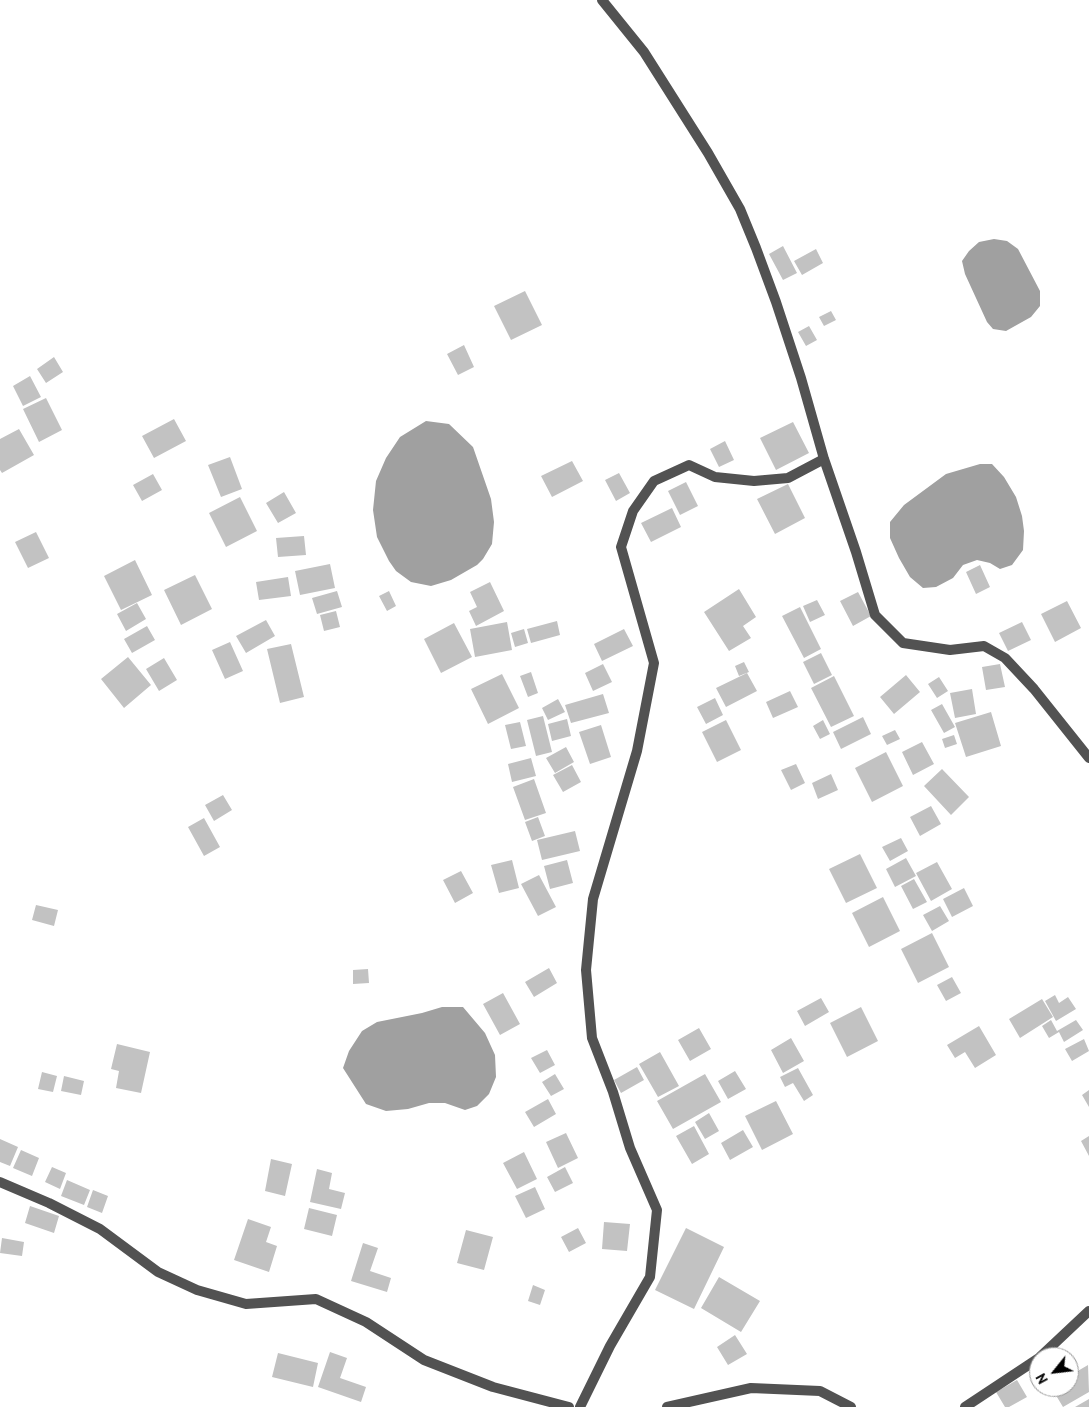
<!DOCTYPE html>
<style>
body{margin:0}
#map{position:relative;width:1089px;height:1407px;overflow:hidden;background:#fff;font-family:"PT Sans",sans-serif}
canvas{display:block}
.north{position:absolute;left:1029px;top:1347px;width:50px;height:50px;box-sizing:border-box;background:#fff;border:1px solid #999;border-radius:50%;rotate:241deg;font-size:14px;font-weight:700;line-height:20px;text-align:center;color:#000}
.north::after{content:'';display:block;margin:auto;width:18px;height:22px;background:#000;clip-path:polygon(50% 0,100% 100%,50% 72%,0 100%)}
</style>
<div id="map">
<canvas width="1089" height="1407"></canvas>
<div class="north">N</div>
</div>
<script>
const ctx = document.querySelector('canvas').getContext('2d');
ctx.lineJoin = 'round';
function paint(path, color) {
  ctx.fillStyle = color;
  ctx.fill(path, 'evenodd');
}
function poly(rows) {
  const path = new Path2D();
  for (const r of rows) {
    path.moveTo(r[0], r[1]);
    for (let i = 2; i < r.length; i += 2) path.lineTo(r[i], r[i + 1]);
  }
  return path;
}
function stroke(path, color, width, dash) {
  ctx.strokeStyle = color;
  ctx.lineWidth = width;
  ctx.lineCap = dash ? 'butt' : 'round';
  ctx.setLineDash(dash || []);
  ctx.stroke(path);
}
const water = poly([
 [994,239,1007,241,1018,249,1040,291,1040,306,1031,317,1006,331,993,329,987,322,965,274,962,261,969,251,979,242],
 [426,421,449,424,473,447,491,499,494,522,492,544,483,559,477,565,451,580,431,586,411,582,396,571,389,561,377,537,373,510,376,481,386,458,400,437],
 [980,464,992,464,1004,477,1016,497,1022,516,1024,531,1023,550,1012,565,1000,569,990,563,977,560,963,565,953,578,936,587,923,588,910,577,899,558,890,538,890,522,904,505,946,474],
 [442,1007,463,1007,485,1033,495,1055,496,1077,489,1094,477,1106,465,1110,445,1103,429,1103,408,1109,386,1111,366,1104,343,1068,349,1051,362,1031,377,1022,422,1013]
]);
const building = poly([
 [783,246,797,273,783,280,769,254],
 [816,249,823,263,802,275,794,261],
 [525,291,542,325,511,340,494,306],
 [831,311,836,320,824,326,819,317],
 [809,326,817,340,806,346,798,332],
 [464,345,474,367,458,375,447,354],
 [54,357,63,372,46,383,37,369],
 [30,376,41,397,23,406,13,386],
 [46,398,62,430,39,442,23,409],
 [174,419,186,441,154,458,142,436],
 [793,422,809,453,776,470,760,438],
 [19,429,34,455,2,473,0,470,0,439],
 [725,441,734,460,719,467,710,449],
 [230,457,242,489,221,497,208,465],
 [572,461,583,481,552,497,541,476],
 [619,473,630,493,616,501,605,480],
 [153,474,162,490,142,501,133,485],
 [686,482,698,506,680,515,668,491],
 [788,484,805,518,775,534,757,499],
 [284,492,296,513,278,523,266,503],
 [240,497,257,531,226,547,209,513],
 [672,508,681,527,651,542,641,523],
 [36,532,49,558,28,568,15,542],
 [304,536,306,555,278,557,276,538],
 [135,560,152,595,121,610,104,576],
 [330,564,335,588,300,595,295,571],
 [980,565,990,587,976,594,966,572],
 [195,575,212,609,181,625,164,590],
 [288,577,291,596,259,600,256,582],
 [490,582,504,611,476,626,469,611,477,607,470,592],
 [739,589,756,617,743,626,751,638,729,651,704,612],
 [337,591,342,607,317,614,312,598],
 [389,591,396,606,387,611,379,596],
 [858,592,871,616,853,626,840,601],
 [817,600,825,615,810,622,803,606],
 [1067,601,1081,628,1055,642,1041,614],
 [137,603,146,619,126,631,117,614],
 [800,607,821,649,804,658,782,616],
 [336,611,340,627,324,631,320,615],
 [266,620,275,636,246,653,236,636],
 [557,621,560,635,531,643,527,629],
 [507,622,512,650,475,657,470,629],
 [1022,622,1031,640,1008,651,999,633],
 [454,623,472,657,441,673,424,639],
 [147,626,155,640,132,653,124,639],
 [524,629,528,643,515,647,511,633],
 [624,629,633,646,602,661,594,644],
 [230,642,243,671,225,679,212,650],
 [291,644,304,697,280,703,267,649],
 [821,653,832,675,814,684,803,662],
 [128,657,151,685,124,708,101,679],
 [164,658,177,680,159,691,146,669],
 [744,662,749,672,739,676,735,666],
 [603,664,612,682,593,691,585,673],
 [1000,664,1005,687,986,690,982,667],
 [531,672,538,693,528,697,520,676],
 [747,673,757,691,726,707,716,688],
 [502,674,519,708,488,724,471,689],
 [906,675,920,692,894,714,880,697],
 [834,676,854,716,831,727,811,688],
 [939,677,948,691,937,698,928,684],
 [972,689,976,714,955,718,950,693],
 [790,691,798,707,773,718,766,702],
 [603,694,609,713,571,723,565,705],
 [715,698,723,715,706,724,697,707],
 [558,699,565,712,548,720,542,708],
 [942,704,955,727,944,733,931,710],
 [991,712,1001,746,966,757,955,723],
 [543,716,552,752,536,756,527,720],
 [863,717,871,734,841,749,833,732],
 [567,719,571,736,552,741,548,724],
 [726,720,741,750,717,762,702,732],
 [823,720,830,734,820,739,813,726],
 [520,722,526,746,511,749,505,725],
 [601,725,611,757,590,764,579,732],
 [895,730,900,739,887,745,882,736],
 [954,735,957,744,945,748,942,739],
 [922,742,934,764,913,775,902,752],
 [566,747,574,762,555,773,546,758],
 [886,752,903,786,872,802,855,768],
 [531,758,536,776,512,782,508,764],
 [796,764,805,783,791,790,781,770],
 [572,765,581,782,563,792,553,775],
 [942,769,969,797,951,815,924,786],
 [831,774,838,790,818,799,812,783],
 [534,779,546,813,525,820,513,787],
 [223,795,232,810,214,821,205,805],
 [931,806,941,824,920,836,910,817],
 [538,817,545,836,532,841,525,822],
 [204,818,220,847,204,856,188,827],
 [575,831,580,851,542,860,537,840],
 [901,838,908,851,890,861,882,847],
 [860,854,877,888,846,903,829,869],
 [906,858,916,876,895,887,886,869],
 [512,860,519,888,499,893,491,865],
 [567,860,573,883,550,889,544,866],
 [937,862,952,889,931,901,916,873],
 [461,871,473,893,455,903,443,880],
 [539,875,556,907,538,916,521,884],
 [914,879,927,902,913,909,901,886],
 [964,888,973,906,952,917,943,899],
 [883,897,900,931,869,947,852,913],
 [36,905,58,910,54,926,32,920],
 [940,906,949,921,932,931,923,915],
 [932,933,949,967,918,983,901,949],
 [549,968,557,983,534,997,525,982],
 [368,969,369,983,353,984,353,970],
 [952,977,961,993,946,1001,937,985],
 [503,993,520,1024,500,1035,483,1004],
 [1055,995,1059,1003,1068,997,1076,1009,1056,1021,1045,1001],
 [821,998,829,1012,805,1026,797,1011],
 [1042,999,1053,1017,1020,1038,1009,1019],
 [861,1007,878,1041,847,1057,830,1023],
 [1051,1020,1057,1031,1076,1020,1083,1030,1064,1042,1059,1032,1049,1038,1042,1026],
 [979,1026,996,1055,975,1068,965,1052,955,1058,947,1045],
 [699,1028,711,1049,690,1061,678,1040],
 [791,1038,804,1061,783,1073,771,1050],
 [1084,1039,1089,1051,1072,1061,1065,1049],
 [117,1044,150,1052,141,1093,116,1088,119,1071,111,1069],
 [547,1050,555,1065,540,1073,531,1058],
 [660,1052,679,1086,658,1097,639,1064],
 [637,1067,644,1080,621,1093,614,1080],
 [798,1068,813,1095,804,1101,793,1083,785,1087,780,1077],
 [735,1071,746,1089,728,1099,718,1081],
 [42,1072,57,1076,53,1092,38,1089],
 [555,1074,564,1089,551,1096,542,1082],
 [705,1074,721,1102,673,1129,657,1101],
 [64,1076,84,1081,81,1095,61,1091],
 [1089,1090,1089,1107,1082,1095],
 [548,1099,556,1114,534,1127,525,1112],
 [776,1101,793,1134,762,1150,745,1116],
 [709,1113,719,1131,705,1139,695,1122],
 [694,1126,709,1154,692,1164,676,1136],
 [743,1130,753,1147,730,1160,721,1143],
 [566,1133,578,1158,558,1168,546,1142],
 [1089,1136,1089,1156,1081,1141],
 [0,1139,18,1147,10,1166,0,1162],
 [21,1150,39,1158,32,1176,13,1168],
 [524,1152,537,1179,517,1189,503,1163],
 [271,1159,292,1164,285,1196,265,1191],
 [52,1167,66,1173,60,1189,45,1182],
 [565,1167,573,1183,555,1192,547,1177],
 [317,1169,332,1173,329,1189,345,1193,341,1209,310,1202],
 [67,1180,90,1190,84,1205,61,1196],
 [535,1187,545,1209,526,1218,515,1196],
 [93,1190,108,1196,102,1213,87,1207],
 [30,1206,59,1216,54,1233,25,1223],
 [309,1208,337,1215,332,1236,304,1229],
 [248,1219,271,1227,266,1242,277,1246,269,1272,234,1260],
 [604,1222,630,1224,627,1251,602,1249],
 [578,1228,586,1243,569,1252,561,1237],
 [686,1228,724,1247,694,1309,655,1290],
 [466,1230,493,1237,484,1270,457,1263],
 [2,1238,24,1242,22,1256,0,1253],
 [363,1243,378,1248,370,1271,391,1278,387,1292,351,1281],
 [719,1277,760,1301,741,1332,701,1308],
 [533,1285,545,1290,540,1305,528,1301],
 [735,1335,747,1354,728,1365,717,1347],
 [330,1352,347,1358,340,1378,366,1387,361,1402,318,1387],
 [278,1353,318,1363,313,1387,272,1377],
 [1069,1361,1076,1372,1088,1365,1089,1392,1063,1407,1051,1387,1069,1387],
 [1017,1380,1027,1397,1009,1407,1005,1407,996,1392],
 [1089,1399,1089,1407,1075,1407]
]);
const street = poly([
 [602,0,644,52,708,153,740,209,756,248,776,302,801,378,824,459,856,552,875,615,903,643,950,650,984,646,1005,658,1034,689,1089,758],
 [0,1182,49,1203,100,1229,158,1272,197,1290,246,1304,316,1299,366,1322,424,1360,493,1387,569,1407],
 [1040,1357,1089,1311],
 [580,1407,610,1346,650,1277,657,1210,630,1148,613,1092,592,1038,586,970,593,899,637,751,654,663,621,547,633,511,654,481,689,465,715,477,754,481,788,478,824,459],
 [667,1407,751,1388,820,1391,851,1407],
 [965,1407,1039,1358]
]);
paint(water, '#a0a0a0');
paint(building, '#c2c2c2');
stroke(street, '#525252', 10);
</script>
